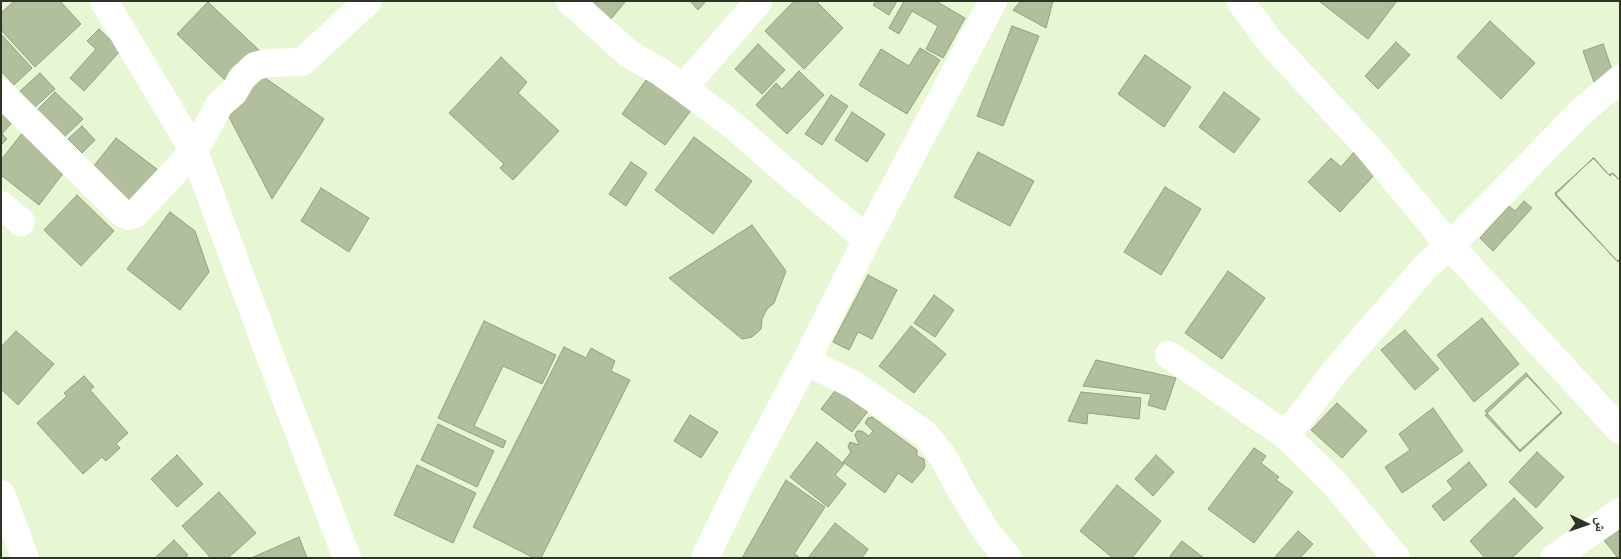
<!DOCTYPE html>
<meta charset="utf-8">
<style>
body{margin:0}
#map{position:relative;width:1621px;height:559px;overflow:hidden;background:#e8f7d3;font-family:Raleway,"Noto Naskh Arabic",sans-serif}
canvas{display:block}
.frame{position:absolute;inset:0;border:2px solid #2f3427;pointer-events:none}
.north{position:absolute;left:1561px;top:499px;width:50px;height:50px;-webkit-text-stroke:4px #fff;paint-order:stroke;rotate:93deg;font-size:14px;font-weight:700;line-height:20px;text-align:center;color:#2f3427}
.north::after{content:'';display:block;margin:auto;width:18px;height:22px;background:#2f3427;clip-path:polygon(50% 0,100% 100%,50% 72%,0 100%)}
</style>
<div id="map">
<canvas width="1621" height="559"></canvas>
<div class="frame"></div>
<div class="north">ش</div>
</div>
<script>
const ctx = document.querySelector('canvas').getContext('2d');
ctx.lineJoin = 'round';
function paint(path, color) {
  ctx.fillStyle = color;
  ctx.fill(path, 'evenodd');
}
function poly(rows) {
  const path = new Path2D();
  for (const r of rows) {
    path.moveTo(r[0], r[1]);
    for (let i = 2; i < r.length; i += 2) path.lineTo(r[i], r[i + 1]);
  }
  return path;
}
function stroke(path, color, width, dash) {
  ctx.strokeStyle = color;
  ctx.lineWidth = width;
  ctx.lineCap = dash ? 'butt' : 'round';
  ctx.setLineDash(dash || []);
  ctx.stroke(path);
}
const building = poly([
 [14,1,60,1,81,24,35,67,1,30,1,13,14,1],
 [588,1,624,1,625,2,610,20,588,1],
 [690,1,706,1,698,10,690,1],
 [794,1,816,1,843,28,804,69,765,31,794,1],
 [876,1,897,1,889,15,873,5,876,1],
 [904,1,936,1,965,18,943,58,926,49,938,26,912,11,899,34,889,28,904,1],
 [1021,1,1053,1,1046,28,1013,10,1021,1],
 [1319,1,1397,1,1368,39,1319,1],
 [208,2,261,52,230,85,177,34,208,2],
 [1490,21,1535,63,1501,99,1457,57,1490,21],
 [1012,26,1039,36,1003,126,977,116,1012,26],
 [99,29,121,50,84,91,70,78,96,49,87,41,99,29],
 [1,34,32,68,14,85,1,71,1,34],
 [1396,42,1410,55,1378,89,1365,76,1396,42],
 [758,44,785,70,762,94,735,69,758,44],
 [1603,44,1614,75,1594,82,1583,51,1603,44],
 [920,48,940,60,907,114,859,85,881,49,909,66,920,48],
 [1145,55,1191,87,1164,127,1118,94,1145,55],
 [501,57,527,82,518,93,559,131,513,180,500,168,504,164,449,113,501,57],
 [799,71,824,95,787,134,756,105,776,83,782,89,799,71],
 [40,73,55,89,34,108,19,92,40,73],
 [651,73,695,105,665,145,622,114,651,73],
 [261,75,324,119,272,199,229,117,261,75],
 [55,92,83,119,60,141,33,114,55,92],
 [1224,92,1260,119,1234,153,1199,127,1224,92],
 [831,95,848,106,822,145,805,134,831,95],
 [1,107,15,119,2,134,7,139,1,145,1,107],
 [852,112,885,134,867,162,835,140,852,112],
 [82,126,95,140,82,153,68,139,82,126],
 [23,132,68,167,39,205,1,175,1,160,23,132],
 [694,137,752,181,713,234,655,190,694,137],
 [116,138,162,173,137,207,90,171,116,138],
 [978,152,1034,181,1010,226,954,197,978,152],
 [1354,152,1376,173,1340,212,1308,182,1331,158,1341,167,1354,152],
 [1593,158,1609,175,1612,173,1620,181,1620,261,1618,262,1555,195,1593,158],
 [1594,158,1610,176,1613,173,1620,181,1620,259,1617,261,1555,193,1594,158],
 [631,162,647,173,626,206,609,194,631,162],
 [1165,187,1201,209,1161,275,1124,252,1165,187],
 [321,188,369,218,349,252,301,221,321,188],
 [77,195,114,231,81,266,44,230,77,195],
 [1524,201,1532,208,1493,251,1480,238,1509,206,1515,211,1524,201],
 [170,212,195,231,209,272,180,310,127,269,170,212],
 [752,225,786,271,774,303,767,309,762,319,761,329,752,337,742,339,669,278,752,225],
 [1228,271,1265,298,1222,359,1185,333,1228,271],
 [868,275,897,290,872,339,858,332,849,350,833,342,868,275],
 [934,295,954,310,935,337,914,323,934,295],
 [1482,318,1519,364,1474,402,1437,355,1482,318],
 [484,321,556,355,542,384,503,366,474,426,506,441,503,448,438,418,484,321],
 [911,326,946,354,914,393,879,366,911,326],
 [1405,330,1439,369,1415,390,1381,350,1405,330],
 [16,331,54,364,18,405,1,389,1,347,16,331],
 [564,347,586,358,591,348,615,361,611,371,630,380,541,558,534,558,473,527,564,347],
 [1096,360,1176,378,1165,410,1148,405,1151,394,1083,386,1096,360],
 [1526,373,1561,412,1520,450,1485,411,1526,373],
 [84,376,94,387,90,390,128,433,116,444,120,448,106,461,102,457,83,474,37,423,67,396,64,393,84,376],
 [1527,376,1562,413,1520,452,1485,415,1527,376],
 [841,383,871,407,852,432,821,409,841,383],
 [1081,392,1141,398,1139,419,1088,413,1087,424,1068,421,1081,392],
 [1337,403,1367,431,1342,458,1311,430,1337,403],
 [1433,408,1463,451,1402,493,1385,467,1410,450,1399,434,1433,408],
 [690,415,718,432,701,458,674,441,690,415],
 [872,417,917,450,917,456,924,459,925,466,923,470,912,483,898,473,885,493,843,462,851,452,848,447,850,442,859,445,855,435,857,431,862,431,869,436,873,431,865,423,868,418,872,417],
 [438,424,494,451,477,487,421,460,438,424],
 [817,442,844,464,835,475,846,484,828,507,790,477,817,442],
 [1254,448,1266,456,1261,463,1279,477,1276,480,1293,492,1254,543,1208,509,1254,448],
 [1537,452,1564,477,1536,508,1509,482,1537,452],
 [177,455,203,484,177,507,151,479,177,455],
 [1156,455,1174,472,1153,496,1135,479,1156,455],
 [1469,462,1487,485,1444,521,1432,506,1453,489,1447,481,1469,462],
 [417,465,476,493,453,543,394,515,417,465],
 [786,480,825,507,794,554,798,556,797,558,742,558,786,480],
 [1117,485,1161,521,1132,558,1113,558,1080,531,1117,485],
 [219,492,256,533,228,558,211,558,182,526,219,492],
 [1514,498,1543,528,1512,558,1485,558,1470,541,1514,498],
 [835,523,868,549,862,558,808,558,835,523],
 [1620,528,1620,558,1618,558,1604,540,1620,528],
 [1298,531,1313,544,1300,558,1274,558,1298,531],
 [299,537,307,558,251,558,299,537],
 [174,540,188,555,185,558,155,558,174,540],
 [1182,541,1204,558,1172,558,1170,556,1182,541]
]);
const minor = poly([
 [104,1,194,151,279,380,347,558],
 [570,1,629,54,659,71,683,88,735,127,791,176,867,239],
 [1240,1,1271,43,1367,146,1450,246,1620,430],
 [683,88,759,1],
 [1,93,120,211,125,215,129,216,135,214,194,151,220,104,234,92,242,78,255,66,268,63,302,62,368,1],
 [1,205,21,222],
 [1169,355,1284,434,1299,419,1336,370,1427,265,1450,246,1581,112,1620,79],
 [806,361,854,385,925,434,942,455,962,492,988,534,1008,558],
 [1284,434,1335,484,1396,558],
 [1,494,25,558],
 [705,558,741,483,806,361,867,239,993,1],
 [1554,558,1620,512]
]);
paint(building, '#b1bf9d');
stroke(building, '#93a07f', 1);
stroke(minor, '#fff', 28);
</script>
